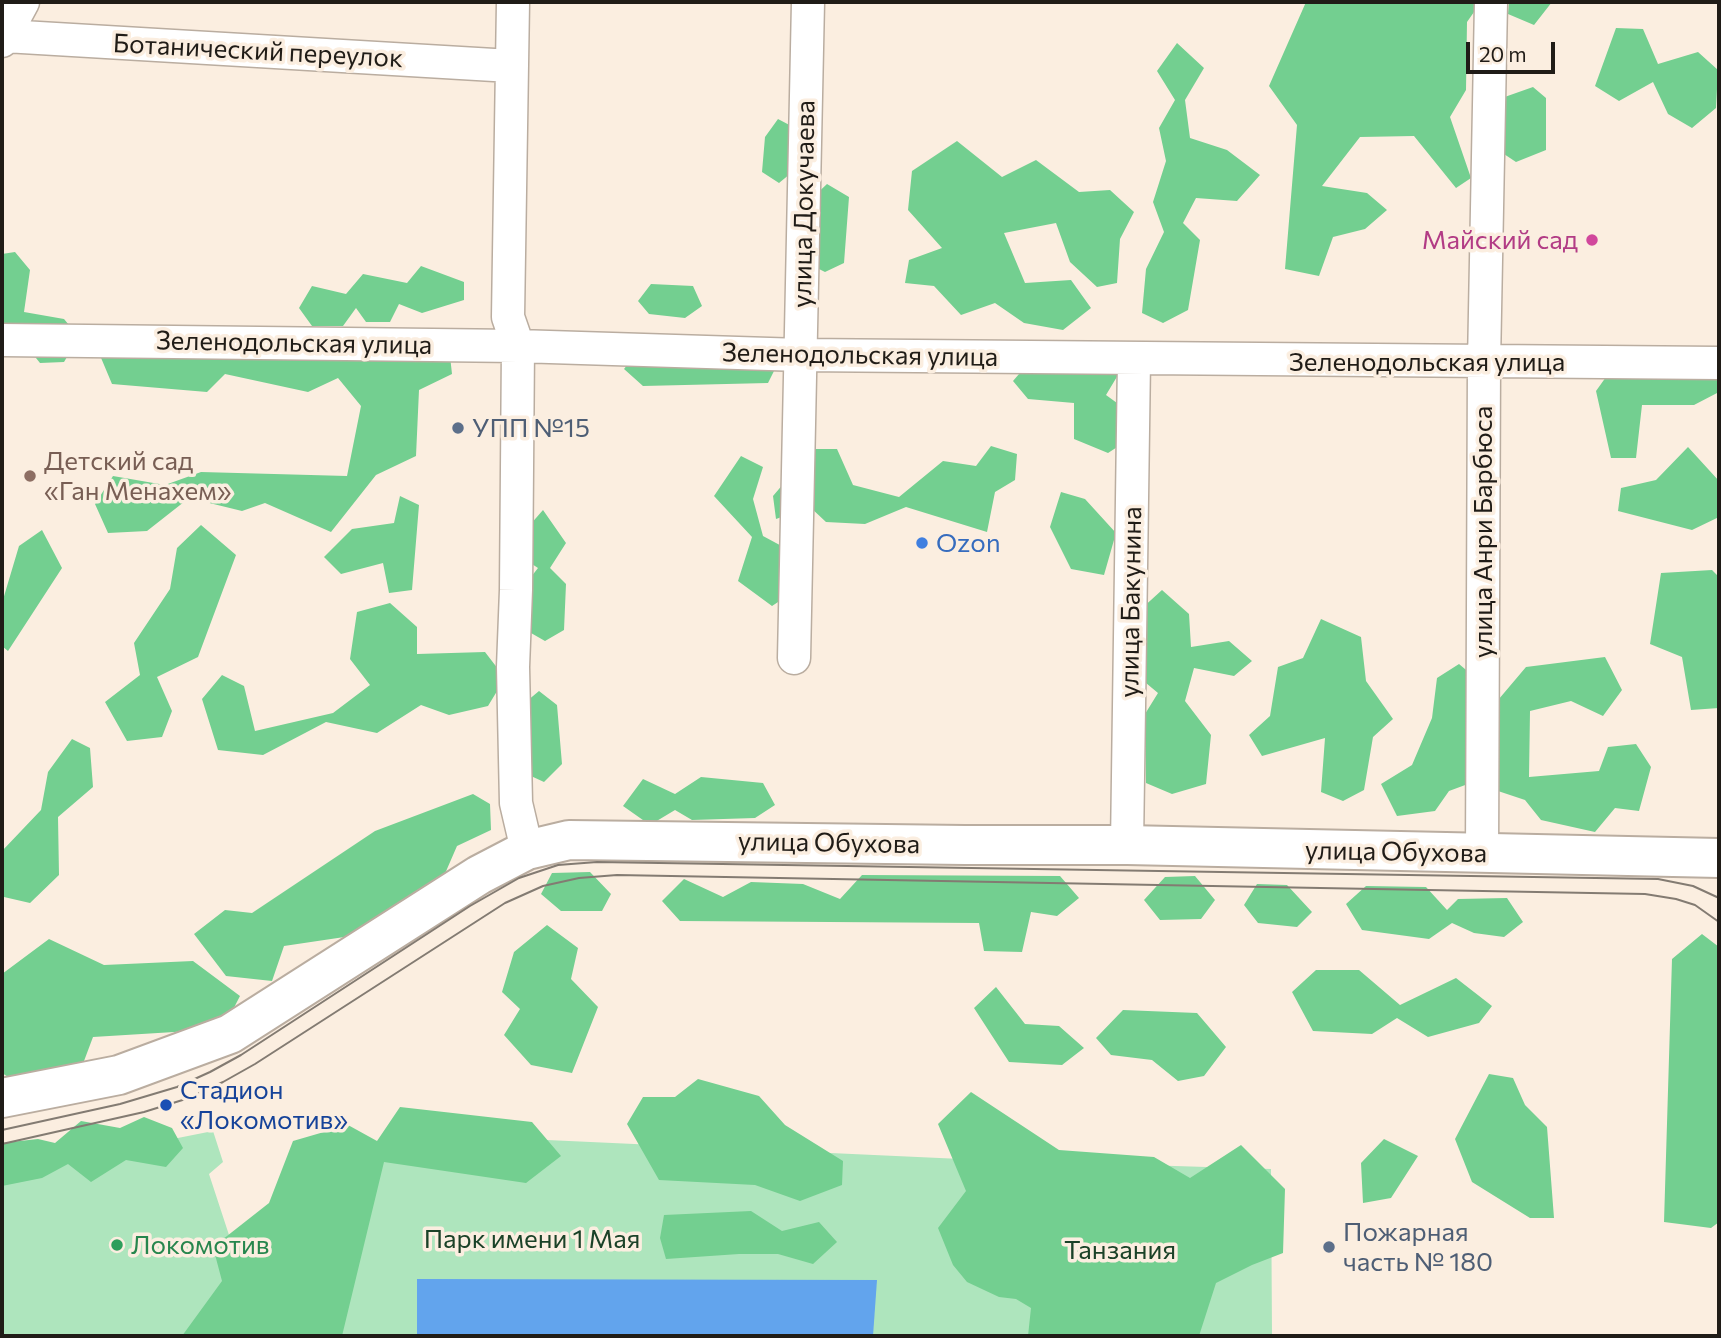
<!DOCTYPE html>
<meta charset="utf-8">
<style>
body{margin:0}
#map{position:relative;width:1721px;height:1338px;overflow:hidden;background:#fbeee0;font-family:Commissioner,sans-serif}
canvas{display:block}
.frame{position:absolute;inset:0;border:4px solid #201c17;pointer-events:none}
.scale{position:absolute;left:1466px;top:42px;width:89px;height:32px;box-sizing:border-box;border:4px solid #201c17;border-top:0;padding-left:9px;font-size:21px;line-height:24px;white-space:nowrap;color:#201c17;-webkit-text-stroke:5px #fbeee0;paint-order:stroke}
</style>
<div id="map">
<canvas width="1721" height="1338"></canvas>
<div class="frame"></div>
<div class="scale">20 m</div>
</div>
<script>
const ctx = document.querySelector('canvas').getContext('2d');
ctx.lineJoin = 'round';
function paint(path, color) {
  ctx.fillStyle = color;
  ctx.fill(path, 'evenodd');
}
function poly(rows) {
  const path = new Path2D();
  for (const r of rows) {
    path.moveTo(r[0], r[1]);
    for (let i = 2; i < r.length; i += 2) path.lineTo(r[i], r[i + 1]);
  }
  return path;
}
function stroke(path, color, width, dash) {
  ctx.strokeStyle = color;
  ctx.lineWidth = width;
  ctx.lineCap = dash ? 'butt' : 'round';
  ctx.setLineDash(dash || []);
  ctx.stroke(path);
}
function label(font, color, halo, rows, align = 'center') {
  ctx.font = font + ' Commissioner,sans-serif';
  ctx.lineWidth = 7;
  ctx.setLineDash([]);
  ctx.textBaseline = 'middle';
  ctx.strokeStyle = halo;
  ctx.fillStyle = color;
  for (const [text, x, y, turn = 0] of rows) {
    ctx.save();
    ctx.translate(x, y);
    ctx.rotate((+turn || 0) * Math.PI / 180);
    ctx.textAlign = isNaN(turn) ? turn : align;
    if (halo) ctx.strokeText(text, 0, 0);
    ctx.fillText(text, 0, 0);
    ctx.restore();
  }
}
const green = poly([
 [213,1131,223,1162,209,1174,249,1296,304,1148,547,1140,983,1160,1271,1169,1272,1336,2,1336,2,1173]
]);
const forest = poly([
 [1306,2,1481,2,1467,22,1466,90,1450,117,1471,178,1456,188,1414,136,1360,137,1322,186,1367,193,1387,210,1365,229,1333,237,1319,276,1285,269,1297,125,1269,86],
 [1509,2,1552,2,1534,25,1508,14],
 [1616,28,1643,29,1658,64,1698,52,1718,70,1716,108,1692,128,1668,114,1653,82,1619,101,1595,86],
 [1177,43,1204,68,1185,100,1190,138,1227,150,1260,175,1237,201,1196,198,1183,223,1200,240,1188,310,1163,323,1142,313,1146,269,1164,232,1153,202,1166,161,1159,128,1175,100,1157,71],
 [1533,87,1546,98,1546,150,1516,162,1495,148,1499,99],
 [778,119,797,129,796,169,779,183,762,172,765,137],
 [957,141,1002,177,1036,160,1079,192,1110,190,1134,212,1120,239,1117,283,1097,287,1070,262,1056,223,1004,233,1025,283,1071,280,1091,308,1063,330,1024,323,995,303,961,315,934,286,905,283,909,260,942,248,908,210,912,171],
 [827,184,849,197,844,263,825,272,807,263,809,201],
 [15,252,30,270,24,312,64,319,79,337,64,362,40,363,20,338,2,348,2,254],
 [421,266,464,282,464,300,422,313,399,304,390,322,366,322,356,308,343,326,312,326,299,308,312,286,346,294,363,274,407,283],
 [651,284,693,286,702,306,685,318,649,314,638,301],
 [99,353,450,356,452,374,419,390,416,456,376,475,331,532,265,503,242,511,189,498,147,531,108,533,95,504,113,476,165,485,201,472,347,476,361,406,338,378,308,392,225,374,207,392,112,384],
 [635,355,778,363,768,383,643,386,624,369],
 [1103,364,1118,375,1106,395,1128,411,1128,440,1108,453,1074,439,1074,403,1028,399,1013,381,1025,367],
 [1611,370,1719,376,1719,392,1694,405,1642,405,1636,458,1611,458,1596,391],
 [991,446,1017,454,1015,480,995,492,987,532,906,507,865,524,826,522,810,507,776,519,773,496,813,449,837,449,853,485,899,497,943,461,976,466],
 [1688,447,1719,481,1719,517,1692,530,1618,511,1621,488,1656,480],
 [741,456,763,467,753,499,763,536,802,557,801,587,772,606,738,581,752,537,714,496],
 [1061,492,1085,499,1116,533,1104,575,1071,569,1050,527],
 [400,496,419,505,412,590,389,593,383,563,341,574,324,557,352,529,394,523],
 [543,510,566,543,550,568,566,584,564,630,545,641,524,629,524,586,538,568,520,556,522,534],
 [201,525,236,555,198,657,157,677,172,711,162,737,127,741,105,702,140,675,134,643,170,589,177,548],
 [42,530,62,568,8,651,2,646,2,603,19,546],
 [1712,570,1719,577,1719,708,1691,710,1682,657,1650,644,1661,573],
 [1162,590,1189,614,1191,647,1229,641,1252,661,1234,676,1194,668,1185,701,1211,735,1206,784,1172,794,1146,783,1145,714,1158,693,1140,678,1140,610],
 [390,603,417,627,417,654,485,652,505,678,488,706,449,715,421,705,377,733,326,722,263,755,218,750,202,699,222,675,244,686,255,731,333,713,370,685,350,659,357,612],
 [1321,619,1361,637,1366,681,1393,719,1373,737,1364,790,1343,801,1321,792,1325,738,1262,756,1249,735,1270,716,1278,667,1303,658],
 [1605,657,1622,690,1603,716,1571,701,1530,711,1529,777,1599,771,1608,747,1636,744,1651,767,1639,811,1615,808,1595,832,1541,820,1525,800,1492,789,1493,706,1526,667],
 [1459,664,1478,680,1476,781,1449,791,1435,811,1397,816,1381,784,1412,765,1432,718,1437,678],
 [539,691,557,705,562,764,544,782,520,771,521,706],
 [72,739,90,748,93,787,58,817,59,875,30,903,4,897,2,851,41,810,48,772],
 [701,777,763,783,775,805,755,818,692,820,675,810,650,825,623,806,643,779,675,794],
 [473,794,490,804,491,830,457,846,437,892,378,932,284,946,272,981,226,976,194,934,225,910,252,913,375,831],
 [590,872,611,894,602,911,561,911,541,894,552,873],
 [862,875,1060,876,1079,898,1057,916,1031,912,1022,952,984,951,979,923,680,921,662,901,684,879,723,897,751,882,803,884,840,899],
 [1195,876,1215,900,1201,919,1160,920,1144,900,1165,877],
 [1257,884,1287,885,1312,912,1297,927,1258,923,1244,905],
 [1366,886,1426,887,1447,910,1458,899,1507,898,1523,922,1504,937,1474,933,1452,923,1429,939,1362,930,1346,904],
 [547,925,578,948,571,979,598,1007,572,1073,531,1065,504,1035,520,1009,502,992,514,952],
 [1702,934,1719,947,1719,1222,1711,1228,1664,1222,1672,959],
 [49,939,104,965,193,961,240,996,223,1029,93,1037,78,1077,25,1088,2,1073,2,974],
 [1316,970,1359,970,1400,1005,1456,978,1492,1006,1479,1023,1428,1037,1397,1018,1372,1034,1313,1031,1292,992],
 [996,987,1025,1024,1059,1026,1084,1048,1062,1065,1009,1062,974,1008],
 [1123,1010,1197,1013,1226,1047,1204,1076,1178,1081,1152,1060,1111,1055,1096,1038],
 [1489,1074,1513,1078,1525,1105,1547,1127,1554,1218,1530,1218,1472,1182,1455,1139],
 [698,1079,759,1096,785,1125,843,1161,842,1185,800,1201,755,1185,659,1180,627,1124,643,1097,675,1097],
 [971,1092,1059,1150,1154,1157,1190,1178,1241,1145,1285,1189,1283,1253,1252,1265,1216,1283,1199,1336,1028,1336,1031,1308,1016,1299,999,1297,967,1282,953,1265,938,1228,966,1191,938,1124],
 [400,1107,532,1122,561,1156,526,1183,384,1162,342,1336,182,1336,222,1281,213,1247,269,1203,293,1141,348,1125,377,1141],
 [144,1117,172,1128,183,1148,166,1167,126,1160,91,1182,68,1164,42,1178,2,1186,2,1143,38,1139,55,1143,81,1121,120,1128],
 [1384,1139,1418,1156,1391,1198,1363,1203,1361,1163],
 [751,1211,782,1231,819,1222,837,1242,813,1264,778,1254,739,1254,666,1259,660,1238,664,1215]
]);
const water = poly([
 [417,1279,877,1280,873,1336,417,1336]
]);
const street = poly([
 [513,2,508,317,518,346,516,590,513,667,516,803,527,850],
 [5,36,511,66],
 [2,41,23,2],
 [2,340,518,346,801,355,1719,363],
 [794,658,808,2],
 [1127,845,1134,360],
 [1482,853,1484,363,1491,2]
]);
const secondary = poly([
 [2,1098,119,1075,230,1034,479,875,527,850,569,840,965,845,1127,845,1719,858]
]);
const tram = poly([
 [2,1130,120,1104,177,1087,210,1072,241,1055,470,906,519,878,558,865,597,862,1658,879,1693,886,1719,898],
 [2,1144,144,1112,189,1098,223,1082,255,1064,505,903,543,886,579,878,617,875,1645,894,1676,899,1695,905,1719,922]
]);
const markers = [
 [1592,240,7,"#d1479c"],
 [458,428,7,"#5c6f8a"],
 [30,476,7,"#8d6e63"],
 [922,543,7,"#3f7fe0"],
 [166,1105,7,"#1a4fb4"],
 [117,1245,7,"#2e9e5b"],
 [1329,1247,7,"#5c6f8a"]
];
const streetNames = [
 ["Ботанический переулок",258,51,3],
 ["улица Докучаева",804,204,-89],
 ["Зеленодольская улица",294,343,1],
 ["Зеленодольская улица",860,355,1],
 ["Зеленодольская улица",1427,362],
 ["улица Анри Барбюса",1483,532,-90],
 ["улица Бакунина",1131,602,-89],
 ["улица Обухова",829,843,1],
 ["улица Обухова",1396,852,1]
];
const hotelNames = [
 ["Майский сад",1578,240]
];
const serviceNames = [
 ["УПП №15",472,428],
 ["Пожарная",1343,1232],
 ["часть № 180",1343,1262]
];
const educationNames = [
 ["Детский сад",44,461],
 ["«Ган Менахем»",44,491]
];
const shopNames = [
 ["Ozon",936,543]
];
const transitNames = [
 ["Стадион",180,1090],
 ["«Локомотив»",180,1120]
];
const parkNames = [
 ["Парк имени 1 Мая",532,1239],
 ["Танзания",1120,1250]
];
const leisureNames = [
 ["Локомотив",131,1245]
];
paint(green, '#aee5bd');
paint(forest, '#73cf90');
paint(water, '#62a4ed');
stroke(street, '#baada0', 35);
stroke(secondary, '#baada0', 42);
stroke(street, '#fff', 32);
stroke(secondary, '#fff', 38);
stroke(tram, '#837b72', 2);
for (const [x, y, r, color] of markers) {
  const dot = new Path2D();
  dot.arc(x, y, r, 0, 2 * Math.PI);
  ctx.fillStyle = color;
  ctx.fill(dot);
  stroke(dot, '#fbeee0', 2.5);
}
label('26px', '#201c17', '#fbeee0', streetNames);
label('26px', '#b23c85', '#fbeee0', hotelNames, 'right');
label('26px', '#4e5e75', '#fbeee0', serviceNames, 'left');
label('26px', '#785e54', '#fbeee0', educationNames, 'left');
label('26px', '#366cbe', '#fbeee0', shopNames, 'left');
label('26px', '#164399', '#fbeee0', transitNames, 'left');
label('26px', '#1b4228', '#fbeee0', parkNames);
label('26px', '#27864d', '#fbeee0', leisureNames, 'left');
</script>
